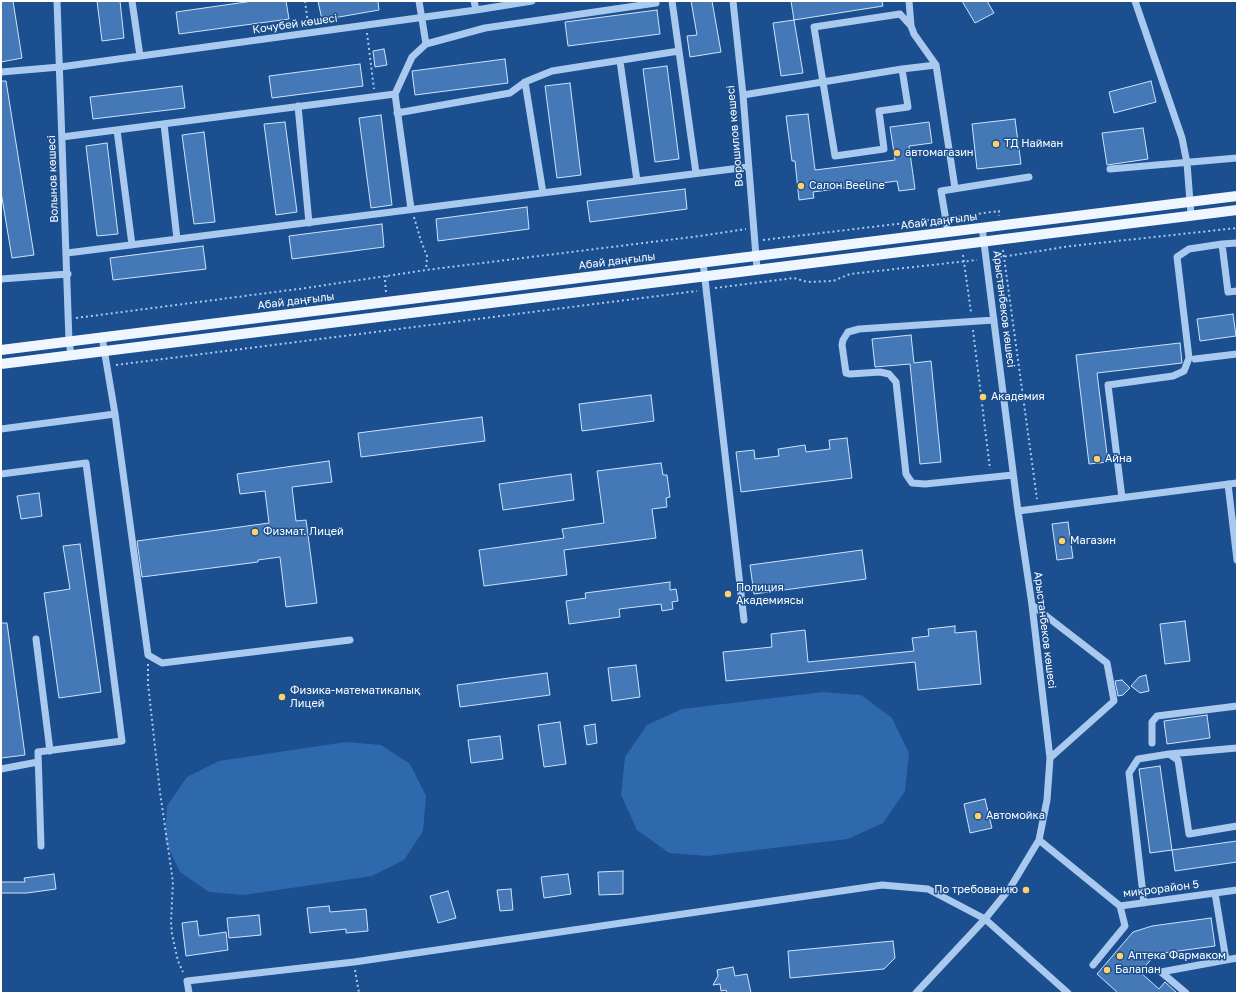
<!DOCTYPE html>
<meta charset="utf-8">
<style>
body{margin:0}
#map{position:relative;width:1238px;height:994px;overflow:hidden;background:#1b4f8f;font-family:"Golos Text",sans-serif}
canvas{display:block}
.frame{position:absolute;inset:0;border:2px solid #fff;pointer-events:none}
</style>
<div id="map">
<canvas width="1238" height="994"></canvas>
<div class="frame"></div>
</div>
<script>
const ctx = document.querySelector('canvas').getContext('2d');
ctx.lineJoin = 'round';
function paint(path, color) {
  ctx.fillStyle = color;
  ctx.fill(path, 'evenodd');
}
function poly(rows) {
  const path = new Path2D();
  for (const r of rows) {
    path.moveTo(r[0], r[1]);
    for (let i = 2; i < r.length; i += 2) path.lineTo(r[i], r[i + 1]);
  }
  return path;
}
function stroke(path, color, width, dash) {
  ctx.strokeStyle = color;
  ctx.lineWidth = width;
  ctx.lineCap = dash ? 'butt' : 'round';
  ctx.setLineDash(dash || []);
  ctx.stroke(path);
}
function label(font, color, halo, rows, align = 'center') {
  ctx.font = font + ' "Golos Text",sans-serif';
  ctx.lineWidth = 3;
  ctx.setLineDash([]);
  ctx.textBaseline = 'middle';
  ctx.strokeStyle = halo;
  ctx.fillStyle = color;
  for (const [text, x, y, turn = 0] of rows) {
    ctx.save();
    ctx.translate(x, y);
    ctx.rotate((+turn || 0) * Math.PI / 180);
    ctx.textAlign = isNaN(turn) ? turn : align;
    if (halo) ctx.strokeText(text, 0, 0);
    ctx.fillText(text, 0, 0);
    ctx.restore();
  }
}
const green = poly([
 [823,692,861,695,892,718,909,753,905,791,883,823,848,839,707,856,669,853,637,830,621,795,625,757,647,725,682,709],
 [346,742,381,745,410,764,426,796,423,831,404,860,372,876,244,895,209,892,180,872,165,841,167,806,187,777,219,761]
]);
const building = poly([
 [1,1,13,1,22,58,1,62,1,1],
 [97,1,120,1,124,38,102,41,97,1],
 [253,1,286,1,289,19,179,34,176,12,253,1],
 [318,1,378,1,379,10,322,20,318,1],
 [691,1,712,1,721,52,690,57,687,36,697,35,691,1],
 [791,1,882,1,883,6,794,20,791,1],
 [962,1,987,1,994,13,975,23,962,1],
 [657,10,660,34,568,46,565,22,657,10],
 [794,20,803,73,781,76,773,23,794,20],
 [384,49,387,65,375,67,373,51,384,49],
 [505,59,508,83,415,95,412,71,505,59],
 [360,64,363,86,272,98,269,76,360,64],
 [667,66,679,159,655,162,643,69,667,66],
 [1,81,6,81,34,255,12,258,1,192,1,81],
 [1151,81,1156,102,1114,113,1109,92,1151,81],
 [570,83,581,175,557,178,545,86,570,83],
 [182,86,185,108,93,119,90,97,182,86],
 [808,114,815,170,895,160,890,127,929,122,932,143,909,146,915,189,899,191,897,181,813,192,814,198,799,200,795,161,792,161,786,116,808,114],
 [381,115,392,205,371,208,359,118,381,115],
 [1015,119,1021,164,977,169,972,124,1015,119],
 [285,122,297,212,276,215,264,124,285,122],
 [1143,128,1148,159,1107,165,1102,133,1143,128],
 [204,132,215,222,194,224,182,135,204,132],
 [107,143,118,234,97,236,86,146,107,143],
 [685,189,687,209,590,222,587,201,685,189],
 [527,207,529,229,438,241,436,219,527,207],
 [382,224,384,247,292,259,289,236,382,224],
 [203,246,206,269,113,280,110,258,203,246],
 [1233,314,1236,336,1200,341,1197,319,1233,314],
 [911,335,914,363,931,361,941,462,920,464,910,364,875,367,872,339,911,335],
 [1180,343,1182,363,1097,373,1108,462,1089,464,1076,355,1180,343],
 [651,395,654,421,582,431,579,404,651,395],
 [482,417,485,441,361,457,358,433,482,417],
 [847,438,852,478,741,492,736,452,754,450,755,459,779,456,778,449,805,445,806,452,830,449,829,440,847,438],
 [329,461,332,482,292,487,296,521,306,520,317,603,286,607,280,557,258,560,258,562,142,577,137,541,269,523,265,491,240,494,237,474,329,461],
 [661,463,663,475,667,475,670,497,666,498,667,507,652,509,656,538,564,550,567,575,484,586,479,550,564,538,562,529,604,523,597,471,661,463],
 [571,474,574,500,503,510,499,484,571,474],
 [39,493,42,516,21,519,17,496,39,493],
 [1068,522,1073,558,1057,560,1052,524,1068,522],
 [80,544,101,692,59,698,44,593,70,589,63,546,80,544],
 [862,550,866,579,754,594,750,565,862,550],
 [670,582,670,590,676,589,678,601,672,602,673,609,662,611,661,604,619,609,620,617,569,624,566,601,586,598,585,593,670,582],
 [1185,621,1190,661,1165,664,1160,624,1185,621],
 [1,623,7,623,25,755,1,758,1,623],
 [955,626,955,633,976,631,981,684,918,690,915,662,726,681,723,652,772,647,771,634,805,630,808,662,914,651,912,638,929,636,928,629,955,626],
 [636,665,640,697,612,701,608,668,636,665],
 [547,673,550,695,460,707,457,685,547,673],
 [1146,675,1149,691,1140,693,1131,686,1139,677,1146,675],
 [1122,680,1130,688,1123,695,1118,696,1115,681,1122,680],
 [1207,715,1210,738,1167,744,1164,721,1207,715],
 [560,722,566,764,544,767,538,725,560,722],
 [595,724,597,743,587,745,584,726,595,724],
 [500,736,503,759,471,763,468,740,500,736],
 [1160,766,1172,850,1150,853,1139,769,1160,766],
 [985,799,992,828,970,833,964,804,985,799],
 [1237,841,1237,862,1175,871,1172,850,1237,841],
 [623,871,623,894,599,895,598,872,623,871],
 [54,874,56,889,27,893,1,893,1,882,25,882,24,878,54,874],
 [568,874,571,894,544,898,541,877,568,874],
 [511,889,513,910,500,911,497,890,511,889],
 [448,891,456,918,438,923,430,896,448,891],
 [329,906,330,912,366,909,368,931,346,933,346,929,310,933,307,908,329,906],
 [259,915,261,935,229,938,227,918,259,915],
 [1211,918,1215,946,1156,954,1140,972,1159,989,1165,982,1177,993,1118,993,1097,974,1133,932,1152,926,1211,918],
 [197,921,199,936,226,932,228,950,186,956,182,923,197,921],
 [893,941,895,958,884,969,790,978,788,951,893,941],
 [733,967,735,976,747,974,751,993,727,993,726,990,721,991,720,984,713,985,718,976,717,970,733,967]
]);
const path = poly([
 [305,1,308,24],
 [367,33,374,89],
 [414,217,421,241,427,256,426,270],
 [954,217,999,211,999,216],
 [763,240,938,219],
 [1003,250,1037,499],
 [963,255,971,312],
 [995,258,1071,246,1237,228],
 [715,288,794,278,807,282,833,281,850,274,977,260],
 [386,292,385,280,387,276],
 [76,318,306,288,426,270,700,236,746,229],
 [973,330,990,469],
 [116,365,697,291],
 [148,664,148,684,160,792,173,882,171,922,172,934,178,961,183,972],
 [355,970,359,993]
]);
const minor = poly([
 [57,1,69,341,71,355],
 [132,1,140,56],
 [419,1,426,44],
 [474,1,476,10],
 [672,1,696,173],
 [733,1,743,95,757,269],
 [909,1,911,25],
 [1135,1,1182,138,1187,163,1191,215],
 [620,61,637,181],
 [902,69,908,107,879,111,884,149,835,156,814,27,900,14,911,26,914,34,936,65,955,188],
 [1,72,60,67,476,10,532,1],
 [525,82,543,193],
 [743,95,902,69,936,65],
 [298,106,309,223],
 [397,113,510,93,525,82,552,71,679,51],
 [164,124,177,239],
 [117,130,132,245],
 [62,137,395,94],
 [1110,169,1237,158],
 [411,209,395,94,412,57,426,44,485,28,656,3],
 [948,232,941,191,1029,177],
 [1237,243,1222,244,1228,292,1237,291],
 [67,253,748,167],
 [703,262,744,620],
 [1,279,68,274],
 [994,320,859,329,848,332,843,340,842,345,846,373,850,374,880,372,889,374,896,382,906,474,912,483,925,484,1013,475],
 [102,337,115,414,148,655,162,663,350,640],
 [1195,359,1237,354],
 [1,429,115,414],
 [1,474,86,463,122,741,38,752,41,846],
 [1228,484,1237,560],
 [1122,498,1108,385,1173,376,1184,371,1189,358,1177,257,1189,249,1222,244],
 [1018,511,1237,483],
 [1032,605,1107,663,1114,701,1050,758],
 [36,639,50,751],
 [1152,743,1152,722,1157,716,1237,706],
 [1169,754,1237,748],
 [1,769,38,762],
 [1039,840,1120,906,1237,890],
 [1215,893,1226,960,1237,958],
 [1144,903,1129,773,1138,759,1169,754,1178,760,1189,834,1237,826],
 [1093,965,1125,926,1120,906],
 [189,993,187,981,354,962,882,885,928,889,985,919,1068,993],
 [916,993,985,919,1010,888,1039,840,1047,800,1050,758,1032,605,1018,511,982,227],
 [1186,993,1161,972,1226,960]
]);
const major = poly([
 [1,350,1237,196],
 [1,364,1237,210]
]);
const markers = [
 [996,144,4,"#ffd166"],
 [897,153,4,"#ffd166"],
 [801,186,4,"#ffd166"],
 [983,397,4,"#ffd166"],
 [1097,459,4,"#ffd166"],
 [255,532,4,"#ffd166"],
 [1062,541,4,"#ffd166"],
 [728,594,4,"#ffd166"],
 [282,697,4,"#ffd166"],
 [978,816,4,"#ffd166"],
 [1026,890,4,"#ffd166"],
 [1120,956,4,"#ffd166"],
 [1107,970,4,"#ffd166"]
];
const streetNames = [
 ["Кочубей көшесі",295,24,-8],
 ["Ворошилов көшесі",735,136,-95],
 ["Волынов көшесі",53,179,-92],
 ["Абай даңғылы",939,221,-7],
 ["Абай даңғылы",617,261,-7],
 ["Абай даңғылы",296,301,-7],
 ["Арыстанбеков көшесі",1004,309,83],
 ["Арыстанбеков көшесі",1045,630,83],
 ["микрорайон 5",1161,889,-7]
];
const poiNames = [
 ["ТД Найман",1004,144],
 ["автомагазин",905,153],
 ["Cалон Beeline",809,186],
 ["Академия",991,397],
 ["Айна",1105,459],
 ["Физмат. Лицей",263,532],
 ["Магазин",1070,541],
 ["Полиция",736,588],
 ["Академиясы",736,601],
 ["Физика-математикалық",290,691],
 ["Лицей",290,704],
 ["Автомойка",986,816],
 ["По требованию",1018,890,"right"],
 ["Аптека Фармаком",1128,956],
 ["Балапан",1115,970]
];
paint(green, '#2e69ad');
paint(building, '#4478b7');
stroke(building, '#cfe3fa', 1);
stroke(path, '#a9c9ee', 2, [2, 3]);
stroke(minor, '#a9c9ee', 7);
stroke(major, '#f0f6ff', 10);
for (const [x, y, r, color] of markers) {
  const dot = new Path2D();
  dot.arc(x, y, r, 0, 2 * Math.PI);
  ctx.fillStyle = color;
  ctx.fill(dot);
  stroke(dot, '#1b4f8f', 1.5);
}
label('11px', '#fff', '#1b4f8f', streetNames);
label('11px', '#fff', '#1b4f8f', poiNames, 'left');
</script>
